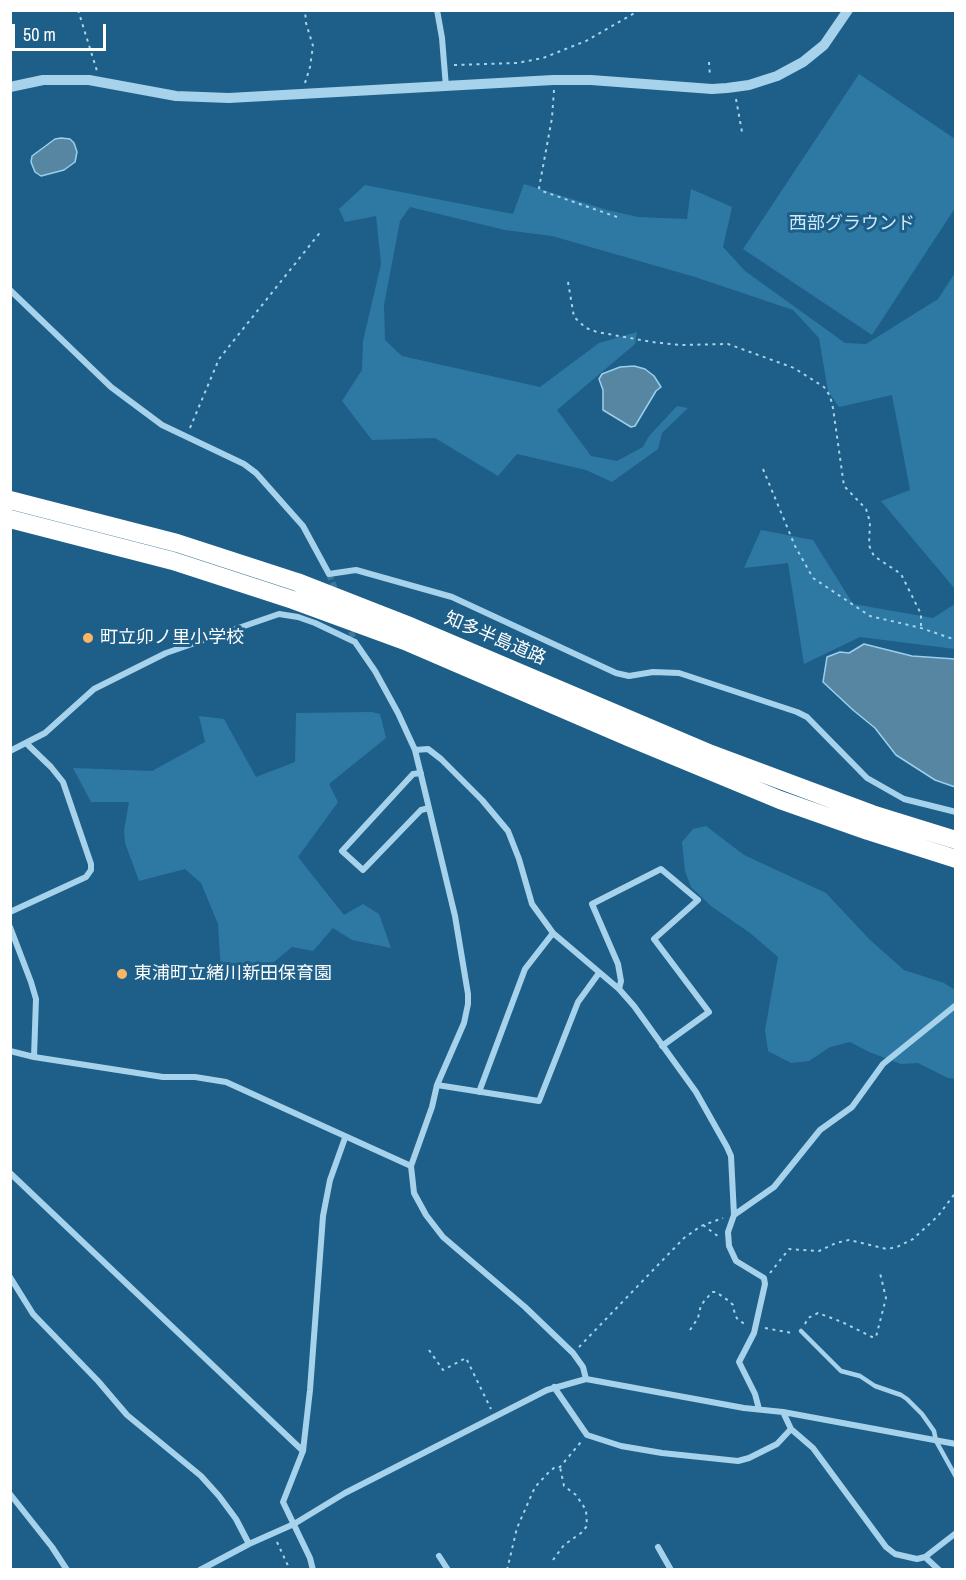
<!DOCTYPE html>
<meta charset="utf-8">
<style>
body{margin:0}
#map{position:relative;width:966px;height:1580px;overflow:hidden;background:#1d5f88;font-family:"Archivo Narrow",sans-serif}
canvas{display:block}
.frame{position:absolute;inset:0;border:12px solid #fff;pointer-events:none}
.scale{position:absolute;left:12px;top:24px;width:94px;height:27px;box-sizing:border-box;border:3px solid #fff;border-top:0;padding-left:8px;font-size:18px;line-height:21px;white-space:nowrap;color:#fff;-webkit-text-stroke:4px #1d5f88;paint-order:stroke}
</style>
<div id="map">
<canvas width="966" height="1580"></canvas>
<div class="frame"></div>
<div class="scale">50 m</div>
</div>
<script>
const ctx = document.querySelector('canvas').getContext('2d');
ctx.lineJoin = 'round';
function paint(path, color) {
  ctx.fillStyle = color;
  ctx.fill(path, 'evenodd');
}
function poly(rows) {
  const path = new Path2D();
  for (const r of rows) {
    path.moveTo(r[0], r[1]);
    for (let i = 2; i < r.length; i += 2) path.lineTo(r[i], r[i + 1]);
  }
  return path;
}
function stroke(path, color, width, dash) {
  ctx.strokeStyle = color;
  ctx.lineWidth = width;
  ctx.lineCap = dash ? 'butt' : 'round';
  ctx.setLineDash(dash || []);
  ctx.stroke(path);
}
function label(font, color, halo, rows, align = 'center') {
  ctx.font = font + ' "Archivo Narrow","Noto Sans JP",sans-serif';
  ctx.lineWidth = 6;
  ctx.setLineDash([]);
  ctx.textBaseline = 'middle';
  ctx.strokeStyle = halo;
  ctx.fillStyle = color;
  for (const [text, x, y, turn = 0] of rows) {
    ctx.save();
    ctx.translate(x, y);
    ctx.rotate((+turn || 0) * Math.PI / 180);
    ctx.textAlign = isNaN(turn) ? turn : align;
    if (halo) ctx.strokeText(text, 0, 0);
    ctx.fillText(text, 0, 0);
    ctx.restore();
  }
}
const green = poly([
 [859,74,955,139,955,208,872,335,743,249],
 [524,184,607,210,638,217,687,219,691,189,732,207,723,247,745,271,845,343,866,344,938,299,955,273,955,589,881,501,910,490,892,395,839,407,828,391,819,338,793,310,695,277,552,236,505,230,410,207,400,221,384,305,385,340,402,356,540,387,599,343,637,332,635,344,557,410,591,456,617,461,643,447,649,436,677,406,688,408,662,433,658,449,612,482,586,470,517,454,498,476,435,438,372,440,342,401,362,370,363,341,381,264,376,216,345,222,339,209,365,185,513,214],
 [761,530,813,540,853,604,933,618,955,604,955,649,860,637,804,664,788,563,744,568],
 [372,712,380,714,386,738,329,784,338,802,298,857,344,915,363,904,379,914,391,948,352,940,333,928,313,951,292,947,250,982,221,972,218,924,201,883,185,869,139,881,125,843,124,830,129,802,91,802,73,768,152,771,205,742,199,716,224,719,256,777,295,762,296,713],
 [706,826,744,855,826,893,869,939,904,970,944,983,955,990,955,1079,948,1078,918,1063,901,1064,869,1052,850,1042,830,1047,809,1061,791,1063,768,1051,765,1030,778,957,750,933,711,906,691,887,685,871,682,842,693,829]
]);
const water = poly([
 [61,138,70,139,74,143,77,152,75,162,64,170,41,176,35,172,31,162,32,156,55,139,61,138],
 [634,366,645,369,654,376,661,387,656,391,635,426,631,427,603,410,603,390,599,379,602,374,620,367,634,366],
 [864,644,912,656,955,659,955,787,935,780,896,755,875,728,853,710,823,682,827,657,840,652,849,653,864,644]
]);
const minorTunnel = poly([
 [329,574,337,594],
 [348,623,355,642]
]);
const path = poly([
 [78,10,97,71],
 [709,62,710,77],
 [454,65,517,63,543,58,586,41,640,10],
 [305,83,310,67,313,46,306,23,305,10],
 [554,90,552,118,539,188,542,191,617,217],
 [736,99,742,132],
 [568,282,574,317,586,328,597,332,652,342,680,345,728,344,794,368,824,387,830,396,833,408,844,486,866,509,870,522,869,545,871,550,874,556,901,574,921,614,921,628],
 [190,428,219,359,322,230],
 [763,469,795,546,813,578,870,616,921,628,956,640],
 [703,1225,719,1237],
 [770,1273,789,1249,819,1251,836,1243,849,1240,887,1249,897,1247,913,1239,938,1216,956,1192],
 [805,1324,808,1318,818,1313,842,1322,872,1337,876,1337,886,1298,880,1273],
 [765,1328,792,1333],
 [690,1330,698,1318,701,1305,712,1292,716,1292,729,1301,733,1305,735,1315,738,1320,745,1324],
 [579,1347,684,1238,701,1226,723,1218],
 [429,1350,443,1370,466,1358,491,1409],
 [277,1542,290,1570],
 [553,1560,564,1545,581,1533,587,1526,586,1510,576,1495,564,1486,560,1467],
 [507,1570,517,1528,535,1487,549,1472,555,1467,560,1467,581,1442]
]);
const service = poly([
 [801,1331,841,1371,860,1376,875,1386,901,1395,907,1399,922,1414,934,1431,936,1441,956,1477]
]);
const minor = poly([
 [437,10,442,38,446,87],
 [10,290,111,387,162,425,244,464,256,473,303,526,329,574,356,570,452,597,616,673,629,676,653,672,679,673,797,712,807,717,867,778,904,799,956,812],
 [415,750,428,749,441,759,482,800,508,831,519,859,532,904,553,933,619,989,634,1006,696,1092,727,1147,731,1156,734,1215,728,1232,729,1246,736,1261,764,1278,765,1284,754,1333,739,1362,755,1394,759,1409],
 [10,751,45,733,94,689,166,653,279,614,298,617,315,623,355,642,375,671,398,713,415,750,455,916,468,994,468,1004,464,1023,437,1085,432,1107,411,1166,414,1193,426,1215,443,1237,525,1307,573,1353,583,1367,586,1379],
 [421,773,413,774,342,851,363,870,421,810,429,808],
 [10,912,86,877,91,870,91,864,63,782,51,767,26,743],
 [10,927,31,982,36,999,34,1057],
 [619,989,621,981,618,964,592,904,661,869,698,900,654,939,709,1012,662,1046],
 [10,1051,34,1057,163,1077,195,1077,226,1082,411,1166],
 [437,1085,539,1101,578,1002,599,973],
 [479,1092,525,969,553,933],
 [10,1173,303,1451],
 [734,1215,774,1187,820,1130,852,1107,883,1064,956,1005],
 [10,1277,33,1314,98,1381,127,1415,201,1476,219,1496,236,1519,249,1544],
 [554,1387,587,1435,621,1446,662,1453,738,1461,749,1458,777,1444,791,1429],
 [783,1412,791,1429,813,1448,886,1547,895,1554,917,1559,925,1557,956,1533],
 [10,1494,52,1547,67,1570],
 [658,1547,671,1570],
 [439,1556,448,1570],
 [925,1557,939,1570],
 [200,1570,249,1544,294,1524,345,1493,547,1390,586,1379,744,1408,783,1412,956,1444],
 [313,1570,310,1558,283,1502,303,1451,310,1390,323,1216,330,1180,345,1138]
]);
const tertiary = poly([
 [10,87,43,80,89,80,176,96,229,98,553,80,591,80,712,89,727,88,749,85,777,76,803,62,824,45,848,10]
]);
const motorway = poly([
 [10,500,177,543,297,582,412,627,711,754,872,814,956,840],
 [10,519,173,561,293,600,405,641,628,737,780,800,868,831,956,859]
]);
const markers = [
 [88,638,6,"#fbb566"],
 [122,974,6,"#fbb566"]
];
const parkNames = [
 ["西部グラウンド",852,224]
];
const poiNames = [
 ["町立卯ノ里小学校",100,638],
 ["東浦町立緒川新田保育園",134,974]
];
const streetNames = [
 ["知多半島道路",495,639,23]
];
paint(green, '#2e79a4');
paint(water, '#5786a2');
stroke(water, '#9bd0ed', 1.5);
stroke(minorTunnel, '#3f779a', 6, [6, 3]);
stroke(path, '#a7d2eb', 2, [3, 4.5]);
stroke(service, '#a7d2eb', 4.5);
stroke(minor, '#a7d2eb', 6);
stroke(tertiary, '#a7d2eb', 10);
stroke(motorway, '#fff', 18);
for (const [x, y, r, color] of markers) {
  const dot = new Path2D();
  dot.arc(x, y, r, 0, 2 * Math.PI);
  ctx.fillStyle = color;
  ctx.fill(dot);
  stroke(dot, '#1d5f88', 2);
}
label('18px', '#cce8f8', '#1d5f88', parkNames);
label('18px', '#fff', '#1d5f88', poiNames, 'left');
label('18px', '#fff', '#1d5f88', streetNames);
</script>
